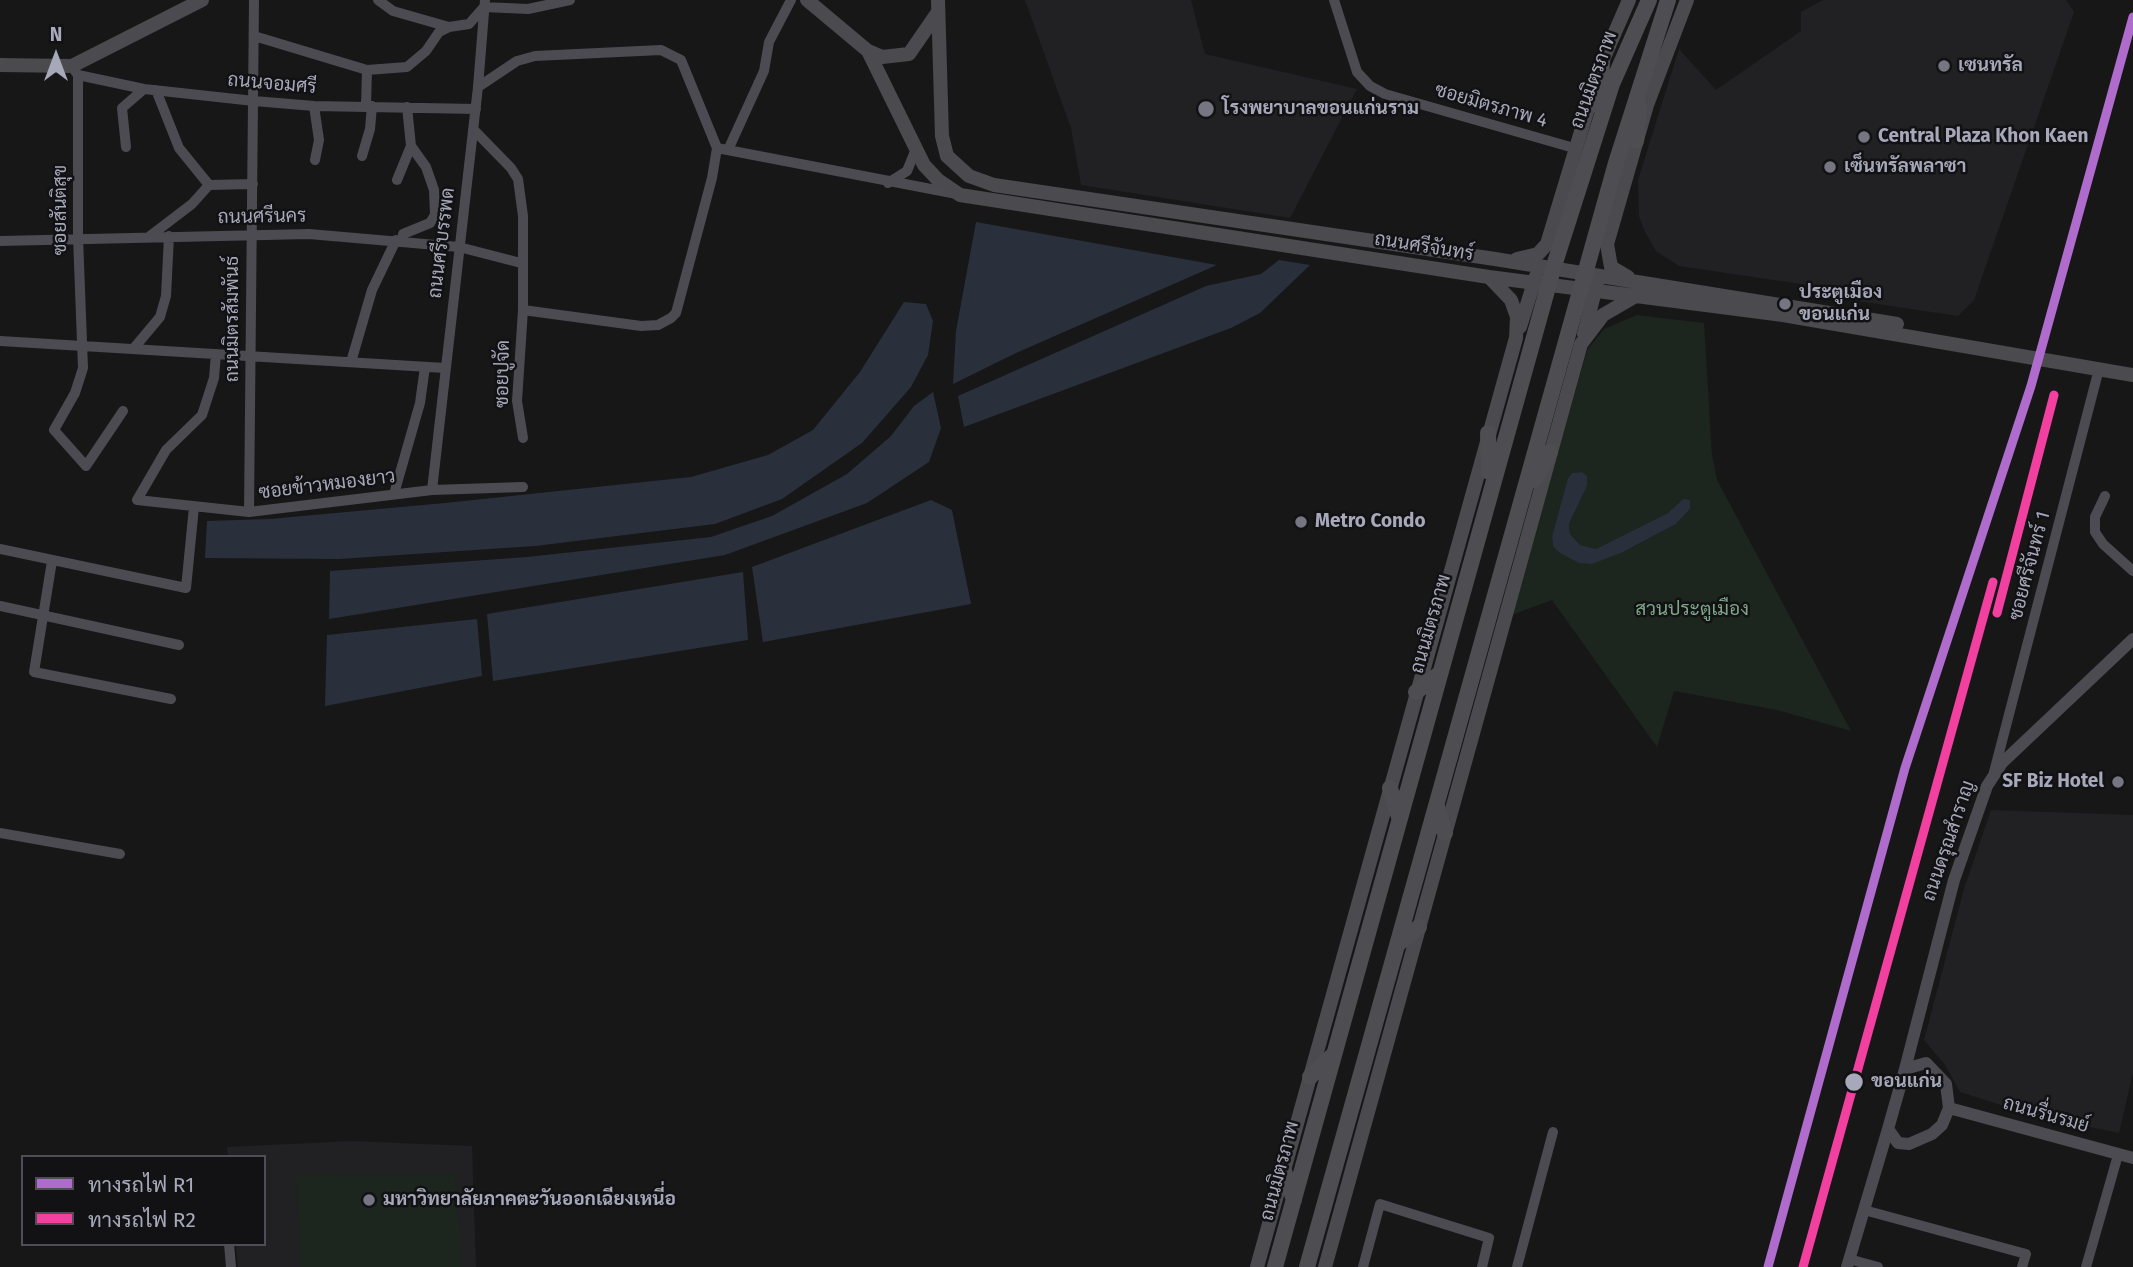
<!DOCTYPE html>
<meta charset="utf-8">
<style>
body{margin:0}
#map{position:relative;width:2133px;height:1267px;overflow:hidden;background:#171718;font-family:"Fira Sans",Sarabun,sans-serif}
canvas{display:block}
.legend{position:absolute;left:21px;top:1155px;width:245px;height:91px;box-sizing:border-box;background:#121114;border:2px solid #4e4e56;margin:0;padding:9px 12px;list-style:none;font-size:21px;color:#a7a9ba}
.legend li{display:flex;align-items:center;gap:14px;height:35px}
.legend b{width:35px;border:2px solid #4e4e56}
.north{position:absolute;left:21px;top:21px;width:70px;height:70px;-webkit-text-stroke:5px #121114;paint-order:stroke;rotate:0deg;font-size:19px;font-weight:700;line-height:28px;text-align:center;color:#a7a9ba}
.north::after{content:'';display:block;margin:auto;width:24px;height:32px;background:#a7a9ba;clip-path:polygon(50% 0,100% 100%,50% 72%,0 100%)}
</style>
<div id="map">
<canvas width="2133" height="1267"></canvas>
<ul class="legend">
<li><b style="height:9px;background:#b06ccc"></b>ทางรถไฟ R1</li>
<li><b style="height:9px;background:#f240a1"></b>ทางรถไฟ R2</li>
</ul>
<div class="north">N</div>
</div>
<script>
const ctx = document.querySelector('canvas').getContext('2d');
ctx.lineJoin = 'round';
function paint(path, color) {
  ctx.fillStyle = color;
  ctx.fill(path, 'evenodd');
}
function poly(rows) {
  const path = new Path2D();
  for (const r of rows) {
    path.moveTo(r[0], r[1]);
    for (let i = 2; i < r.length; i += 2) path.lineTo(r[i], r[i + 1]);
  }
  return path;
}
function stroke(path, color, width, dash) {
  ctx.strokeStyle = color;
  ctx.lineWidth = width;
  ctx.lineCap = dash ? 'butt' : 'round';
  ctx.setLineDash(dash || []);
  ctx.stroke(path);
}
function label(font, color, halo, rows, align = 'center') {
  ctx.font = font + ' "Fira Sans",Sarabun,sans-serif';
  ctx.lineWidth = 5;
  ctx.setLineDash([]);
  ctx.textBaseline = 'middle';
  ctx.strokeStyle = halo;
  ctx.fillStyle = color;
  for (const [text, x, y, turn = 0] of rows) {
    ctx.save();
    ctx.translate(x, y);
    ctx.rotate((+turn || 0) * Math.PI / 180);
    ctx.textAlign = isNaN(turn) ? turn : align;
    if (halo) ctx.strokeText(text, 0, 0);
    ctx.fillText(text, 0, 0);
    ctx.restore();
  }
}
const built = poly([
 [1025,0,1191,0,1205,54,1357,89,1290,218,1081,185,1071,128],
 [1823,0,2066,0,2074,12,1974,300,1958,316,1851,300,1841,290,1679,266,1656,251,1644,230,1639,216,1638,180,1679,49,1716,90,1801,31,1801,12],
 [1991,810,2133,815,2133,1073,2119,1133,2032,1115,1960,1092,1945,1065,1924,1040,1964,889],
 [351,1141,472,1146,476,1267,238,1267,236,1244,264,1244,264,1157,228,1157,227,1147]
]);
const green = poly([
 [1637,315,1704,323,1712,455,1717,480,1851,731,1777,710,1674,691,1657,747,1552,600,1512,615,1587,350,1604,329],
 [1582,472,1587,476,1587,486,1569,524,1570,534,1580,545,1596,549,1668,513,1683,499,1690,509,1676,524,1623,552,1553,546,1552,536,1568,478,1572,473],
 [455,1174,462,1267,301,1267,296,1175]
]);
const water = poly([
 [976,222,1217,265,1016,353,953,384,956,331],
 [1279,260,1310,265,1260,313,1231,328,964,427,958,396,1206,286,1261,274],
 [904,302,926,304,933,321,928,355,911,387,862,443,782,499,715,524,535,546,339,559,205,558,207,521,270,519,445,503,691,477,768,455,813,430,860,372],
 [933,392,941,428,929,462,867,503,725,555,329,619,330,571,527,557,711,537,772,516,847,474,891,436,914,406],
 [1582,472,1587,476,1587,486,1569,524,1570,534,1580,545,1596,549,1668,513,1683,499,1690,500,1690,509,1676,524,1623,552,1592,564,1579,563,1560,553,1553,546,1552,536,1568,478,1572,473],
 [931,500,952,510,971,604,763,642,752,567],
 [743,572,748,640,493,681,487,614],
 [477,619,482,676,325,706,327,635]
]);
const minor = poly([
 [378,0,393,11,449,27,469,24,484,7,528,9,570,0],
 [1334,0,1357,72,1370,86,1385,94,1574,148],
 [254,36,367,70],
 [75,71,78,75,144,89,254,101,314,106,476,109],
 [78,75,78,237,83,368,75,393,54,430,86,466,123,411],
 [156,90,179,148,209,185],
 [314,106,319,140,315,160],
 [366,106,367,70,407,67,426,51,439,32,449,27],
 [473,129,511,168,518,179,523,216,523,310,641,326,658,325,671,318,676,313,712,178,717,148,681,60,661,50,535,56,517,61,478,87],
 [126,147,122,108,144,89],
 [717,148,957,194],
 [728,150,764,71,769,42,791,0],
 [362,156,370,129,372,106],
 [397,180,411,146,407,107],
 [888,183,907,171,916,149],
 [150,236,192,204,209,185,253,184],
 [0,241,309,234,459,247,521,263],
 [402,241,403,234,430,223,435,215,434,190,426,167,411,146],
 [523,310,517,401,523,438],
 [0,341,445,368],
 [134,348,160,317,166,296,169,236],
 [216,354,214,378,202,415,166,450,137,500,249,512,432,490,523,487],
 [351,362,372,290,396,240],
 [432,490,478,87,485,0],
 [394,494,420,403,425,367],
 [2105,496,2095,517,2095,532,2103,544,2133,571],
 [249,512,254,0],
 [0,549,186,588,194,507],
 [52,561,34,672,171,699],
 [0,606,179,645],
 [1994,772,2099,369],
 [0,833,120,854],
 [1864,1210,2026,1254,2022,1267],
 [229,1244,231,1267],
 [1849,1259,1878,1267],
 [1363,1267,1380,1204,1489,1238,1482,1267],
 [1517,1267,1553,1132],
 [2086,1267,2118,1155]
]);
const tertiary = poly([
 [1926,1063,1946,1084,1949,1108,1942,1125,1932,1134,1909,1144,1898,1143,1888,1129,1905,1069,1926,1063],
 [1905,1069,1954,880,1987,786,2002,763,2133,639],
 [1949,1108,2133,1158],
 [1847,1267,1888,1129]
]);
const secondary = poly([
 [807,0,868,51,924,165,938,180,960,195,1489,277,1783,315,2133,375],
 [938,0,942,136,947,156,969,176,994,185,1495,259,1897,324],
 [868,51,882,57,909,54,938,12],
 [0,65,72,66,202,0],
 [1517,259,1538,254,1547,244,1602,62,1629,0],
 [1628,277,1611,267,1607,244,1647,105,1687,0],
 [1520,327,1536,276],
 [1584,334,1597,283],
 [1257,1267,1516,338,1517,317,1511,300,1489,277],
 [1325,1267,1581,344,1603,315,1634,297]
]);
const primary = poly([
 [1599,106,1602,62],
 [1636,141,1639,108],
 [1488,433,1489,472],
 [1534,480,1550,452],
 [1416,692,1439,674],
 [1390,788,1399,817],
 [1437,806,1445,833],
 [1398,944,1419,927],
 [1310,1077,1333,1055],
 [1284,1171,1294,1200],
 [1275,1267,1553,269,1612,84,1649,0],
 [1307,1267,1616,163,1668,0]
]);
const rail1 = poly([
 [1768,1267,1905,768,2031,386,2133,17]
]);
const rail2 = poly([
 [1997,613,2054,395],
 [1803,1267,1993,582]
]);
const markers = [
 [1944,66,7,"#757681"],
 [1206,109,9,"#757681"],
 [1864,137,7,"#757681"],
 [1830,167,7,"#757681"],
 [1785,304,7,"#757681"],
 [1301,522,7,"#757681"],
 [2118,782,7,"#757681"],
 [1854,1082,10,"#a7a9ba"],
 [369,1200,7,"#757681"]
];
const poiNames = [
 ["เซนทรัล",1958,66],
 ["โรงพยาบาลขอนแก่นราม",1222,109],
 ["Central Plaza Khon Kaen",1878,137],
 ["เซ็นทรัลพลาซา",1844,167],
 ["ประตูเมือง",1799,293],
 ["ขอนแก่น",1799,315],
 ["Metro Condo",1315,522],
 ["SF Biz Hotel",2104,782,"right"],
 ["มหาวิทยาลัยภาคตะวันออกเฉียงเหนี่อ",383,1200]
];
const streetNames = [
 ["ถนนมิตรภาพ",1594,80,-70],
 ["ถนนจอมศรี",272,84,5],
 ["ซอยมิตรภาพ 4",1491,106,16],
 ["ซอยสันติสุข",61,210,-90],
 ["ถนนศรีนคร",262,217,-1],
 ["ถนนศรีบรรพด",442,243,-83],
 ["ถนนศรีจันทร์",1424,247,9],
 ["ถนนมิตรสัมพันธ์",233,319,-90],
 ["ซอยปูจัด",503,374,-89],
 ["ซอยข้าวหมองยาว",327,485,-7],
 ["ซอยศรีจันทร์ 1",2030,566,-75],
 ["ถนนมิตรภาพ",1431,624,-74],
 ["ถนนดรุณสำราญ",1949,841,-71],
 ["ถนนรื่นรมย์",2046,1115,16],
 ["ถนนมิตรภาพ",1280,1171,-75]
];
const parkNames = [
 ["สวนประตูเมือง",1692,610]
];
const stopNames = [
 ["ขอนแก่น",1871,1082]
];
paint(built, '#212124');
paint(green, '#1d251f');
paint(water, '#29303b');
stroke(minor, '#4b4b51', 10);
stroke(tertiary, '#4b4b51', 12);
stroke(secondary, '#4a4a4f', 14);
stroke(primary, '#4e4e52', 16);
stroke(rail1, '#b06ccc', 9);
stroke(rail2, '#f240a1', 9);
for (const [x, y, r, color] of markers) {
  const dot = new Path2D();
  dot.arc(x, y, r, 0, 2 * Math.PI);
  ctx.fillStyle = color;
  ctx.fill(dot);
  stroke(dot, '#121114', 2.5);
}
label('bold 19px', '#a7a9ba', '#121114', poiNames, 'left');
label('19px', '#a7a9ba', '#121114', streetNames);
label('19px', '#7da687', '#121114', parkNames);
label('bold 19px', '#a7a9ba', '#121114', stopNames, 'left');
</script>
